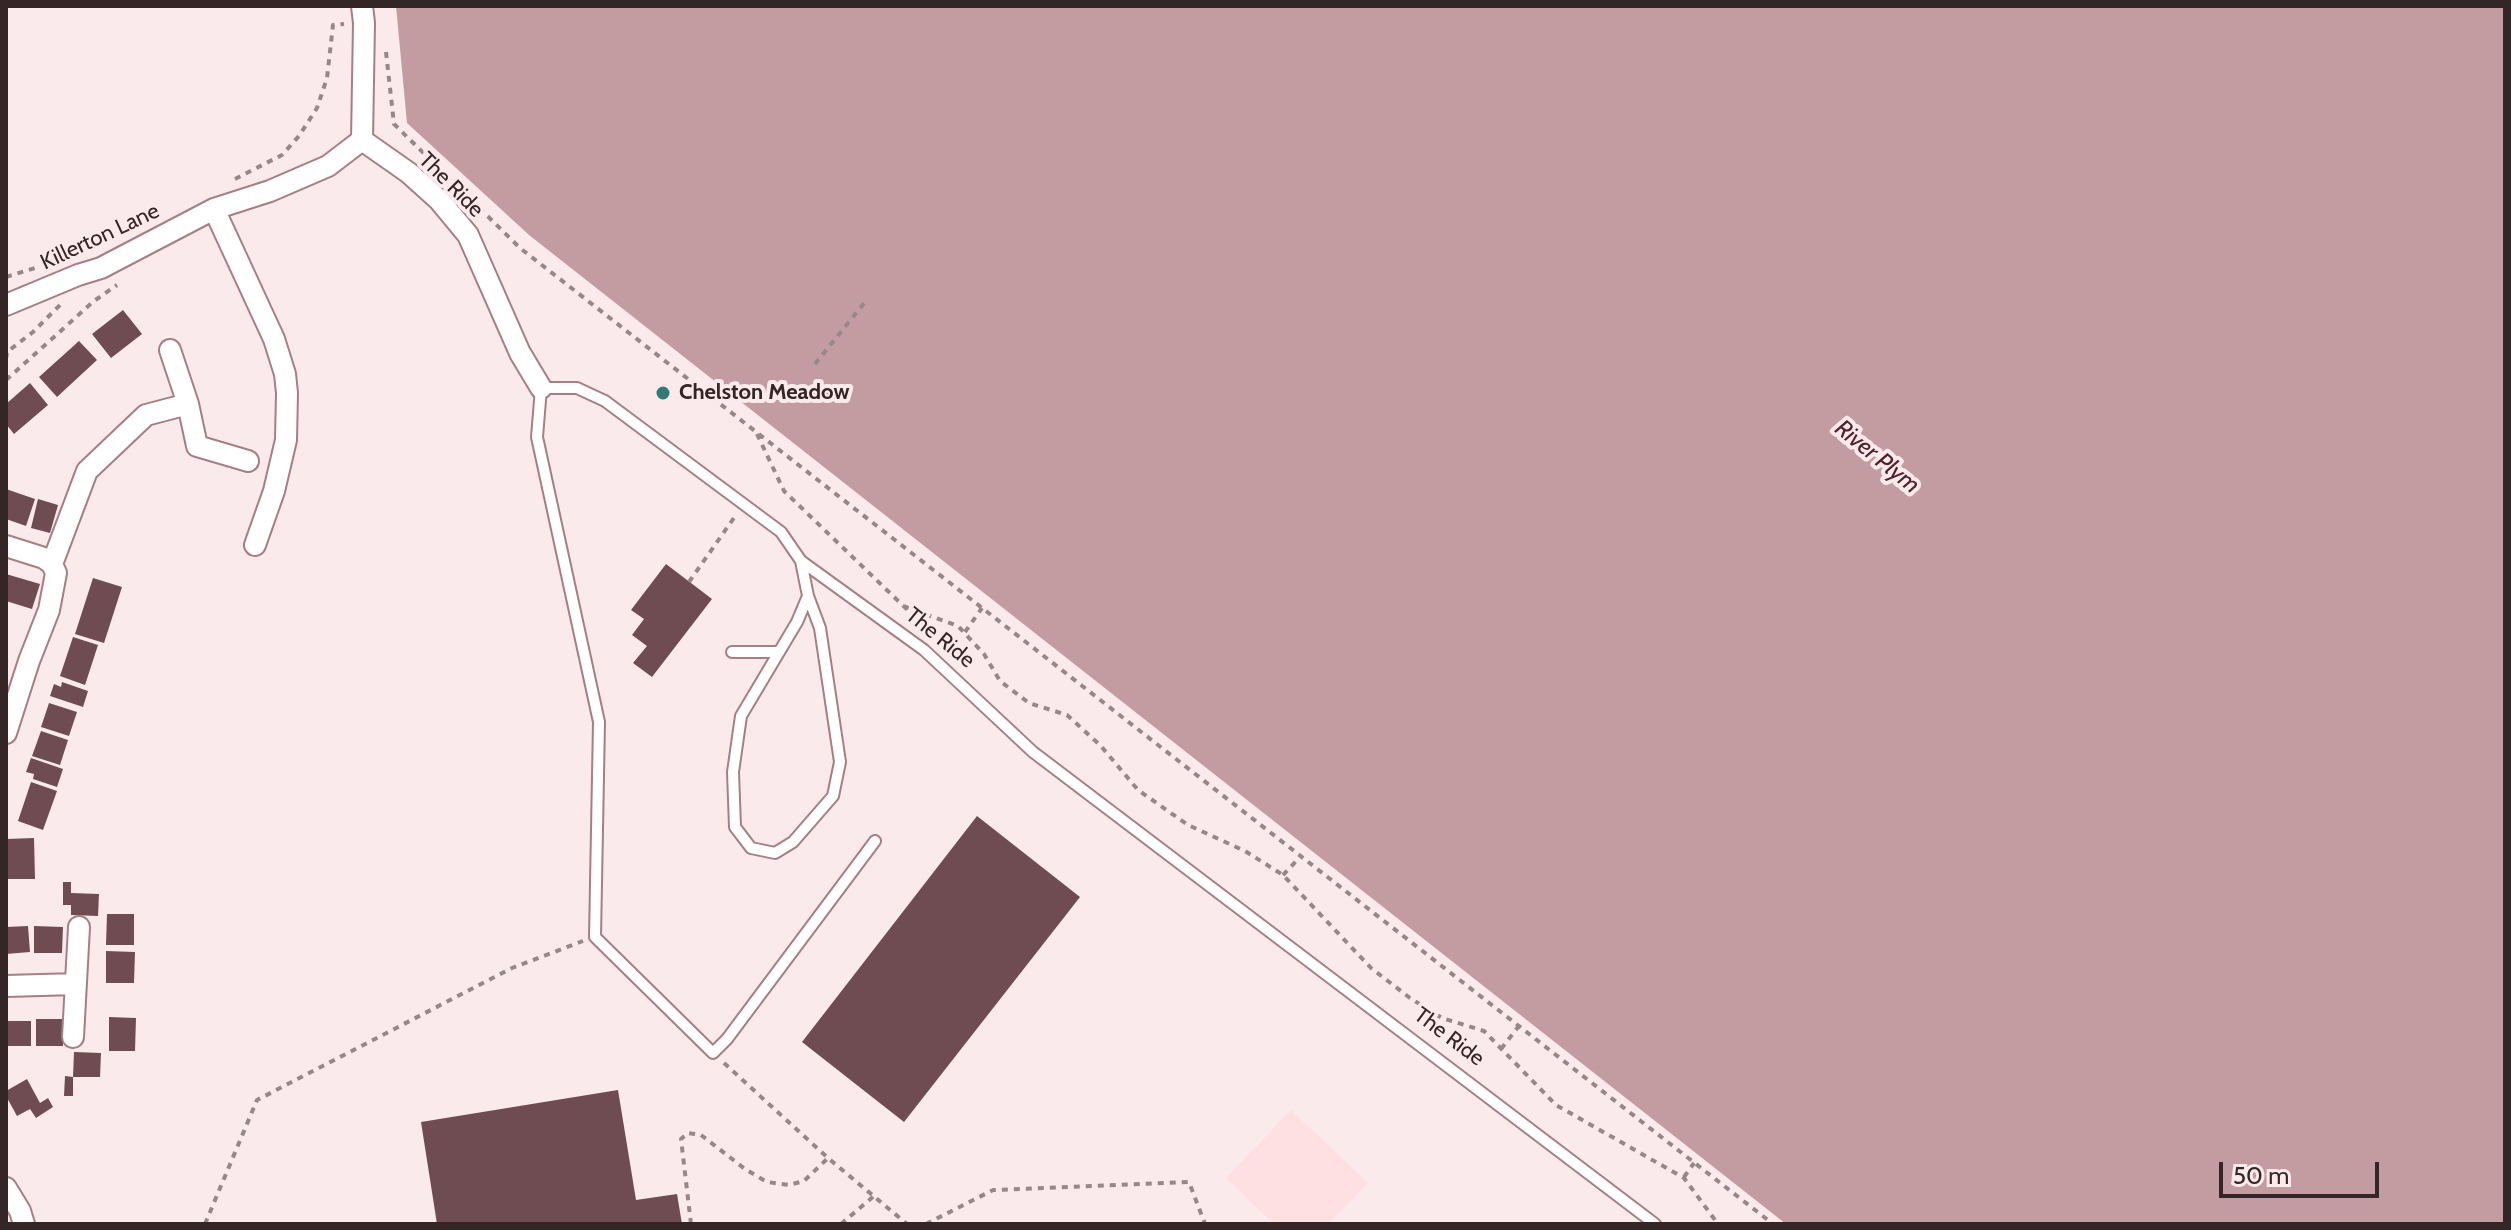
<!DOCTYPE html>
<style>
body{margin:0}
#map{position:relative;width:2511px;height:1230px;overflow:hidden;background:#fbeaec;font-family:Cabin,sans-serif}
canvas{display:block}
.frame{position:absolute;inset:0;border:8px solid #342527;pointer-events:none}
.scale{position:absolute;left:2219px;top:1162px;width:160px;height:36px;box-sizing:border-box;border:4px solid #342527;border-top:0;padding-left:10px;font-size:24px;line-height:28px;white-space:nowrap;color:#342527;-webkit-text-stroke:6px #fbeaec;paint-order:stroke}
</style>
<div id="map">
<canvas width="2511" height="1230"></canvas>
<div class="frame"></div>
<div class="scale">50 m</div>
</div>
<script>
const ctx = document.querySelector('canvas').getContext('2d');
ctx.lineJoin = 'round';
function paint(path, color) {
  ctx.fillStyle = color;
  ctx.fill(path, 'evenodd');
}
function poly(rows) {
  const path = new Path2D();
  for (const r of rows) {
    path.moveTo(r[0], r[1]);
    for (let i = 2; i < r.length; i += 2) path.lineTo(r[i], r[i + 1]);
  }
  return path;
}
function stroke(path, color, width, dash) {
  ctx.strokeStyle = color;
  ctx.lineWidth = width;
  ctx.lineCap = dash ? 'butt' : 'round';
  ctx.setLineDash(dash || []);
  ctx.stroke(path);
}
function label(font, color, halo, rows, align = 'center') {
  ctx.font = font + ' Cabin,sans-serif';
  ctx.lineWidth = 8;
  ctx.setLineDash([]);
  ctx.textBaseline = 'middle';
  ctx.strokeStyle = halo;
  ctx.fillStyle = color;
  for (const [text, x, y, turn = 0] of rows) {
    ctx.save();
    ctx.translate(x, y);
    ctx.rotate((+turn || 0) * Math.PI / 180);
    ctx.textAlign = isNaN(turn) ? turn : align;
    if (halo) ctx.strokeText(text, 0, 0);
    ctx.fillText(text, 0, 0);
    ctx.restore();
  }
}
const built = poly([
 [1291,1110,1368,1183,1328,1224,1274,1224,1226,1178]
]);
const water = poly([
 [396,6,2505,6,2505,1224,1786,1224,529,235,407,123]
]);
const building = poly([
 [123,310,142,334,111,358,92,334],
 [79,341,97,360,57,397,39,377],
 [30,383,48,405,14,434,6,424,6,404],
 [6,489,35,499,26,526,6,519],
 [38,499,58,505,50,533,31,528],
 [666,564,712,599,652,677,633,663,647,646,632,635,644,619,631,610],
 [6,574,40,584,32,609,6,601],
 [93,578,122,587,104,643,75,634],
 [73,637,98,645,85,685,60,676],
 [62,682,88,691,83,707,50,696,54,684,61,687],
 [49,703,77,712,69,736,41,727],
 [41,731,68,740,60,765,32,756],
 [31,758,63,769,57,787,33,779,34,774,26,772],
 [31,782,57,791,43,830,18,821],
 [977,816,1080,897,904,1122,802,1042],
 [34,838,35,879,6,879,6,839],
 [63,882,71,882,71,893,99,894,98,916,71,915,71,905,63,905],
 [107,914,134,914,134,945,106,945],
 [28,926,30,952,6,954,6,927],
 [34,926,63,927,62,953,34,953],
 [106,951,135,952,134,983,106,983],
 [109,1017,136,1018,135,1051,109,1051],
 [36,1019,63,1019,63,1046,36,1046],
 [6,1021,31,1021,31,1046,6,1046],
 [74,1052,101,1053,100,1077,73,1077],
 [65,1076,73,1077,73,1096,64,1096],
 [27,1079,40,1103,48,1098,53,1107,36,1118,30,1109,17,1116,6,1096,6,1091],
 [618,1090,636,1200,677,1194,682,1224,437,1224,421,1122]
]);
const path = poly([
 [386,52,394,124,520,248,1773,1224],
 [235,179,282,155,299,136,317,108,327,78,333,25,344,24],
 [80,251,101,242],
 [6,277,38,267],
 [6,359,7,352,33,332,60,305],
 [815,364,865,302],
 [6,380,94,301,117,285],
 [757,434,784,491,918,620,935,632,932,637],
 [689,582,736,515],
 [903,606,958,626,984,654,1000,681,1029,703,1067,715,1100,745,1138,790,1188,825,1245,851,1283,875,1371,968,1410,998,1442,1018,1484,1031,1556,1105,1684,1178,1718,1224],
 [965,632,982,608],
 [1283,875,1301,856],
 [1501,1049,1519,1026],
 [724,1063,828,1158,907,1224],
 [1684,1177,1694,1163],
 [205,1224,257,1100,512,968,583,941],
 [691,1224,681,1139,688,1133,701,1135,745,1169,767,1182,789,1185,804,1181,828,1158],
 [841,1224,874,1196],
 [926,1224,993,1190,1189,1182,1205,1224]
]);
const lane = poly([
 [801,561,808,596,820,628,840,762,833,796,793,842,775,853,751,848,735,827,733,772,741,716,797,622,808,596],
 [732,652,778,652],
 [875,841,727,1039,713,1053,595,937,599,722,537,437,541,388,577,388,605,401,781,532,801,561,924,650,1033,752,1655,1224]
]);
const street = poly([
 [362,6,364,23,362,140],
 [362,140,409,173,439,200,468,235,520,353,541,388],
 [214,209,274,339,285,374,287,393,286,440,274,491,255,545],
 [6,305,78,275,101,268,214,209,270,191,328,166,362,140],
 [188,404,197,446,248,461],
 [6,546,44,558,52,564,56,573,49,610,29,661,6,733],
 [52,564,87,471,146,415,188,404,170,350],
 [6,986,76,984],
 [73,1037,79,927],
 [6,1188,20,1211,24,1224]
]);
const markers = [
 [663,393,8,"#317a75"]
];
const streetNames = [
 ["The Ride",451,185,45],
 ["Killerton Lane",100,237,-25],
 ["The Ride",940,638,39],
 ["The Ride",1449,1037,37]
];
const poiNames = [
 ["Chelston Meadow",679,393]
];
const waterNames = [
 ["River Plym",1877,457,39]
];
paint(built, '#fedfe2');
paint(water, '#c39ca1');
paint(building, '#6e4c51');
stroke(lane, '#a57f84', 14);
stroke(street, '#a57f84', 24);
stroke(path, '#978789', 4, [6, 6]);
stroke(lane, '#fff', 10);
stroke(street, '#fff', 20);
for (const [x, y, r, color] of markers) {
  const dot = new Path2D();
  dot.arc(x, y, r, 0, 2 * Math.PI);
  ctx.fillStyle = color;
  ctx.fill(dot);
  stroke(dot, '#fbeaec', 3);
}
label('22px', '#342527', '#fbeaec', streetNames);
label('bold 22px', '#342527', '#fbeaec', poiNames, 'left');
label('italic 24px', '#53202b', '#fbeaec', waterNames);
</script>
